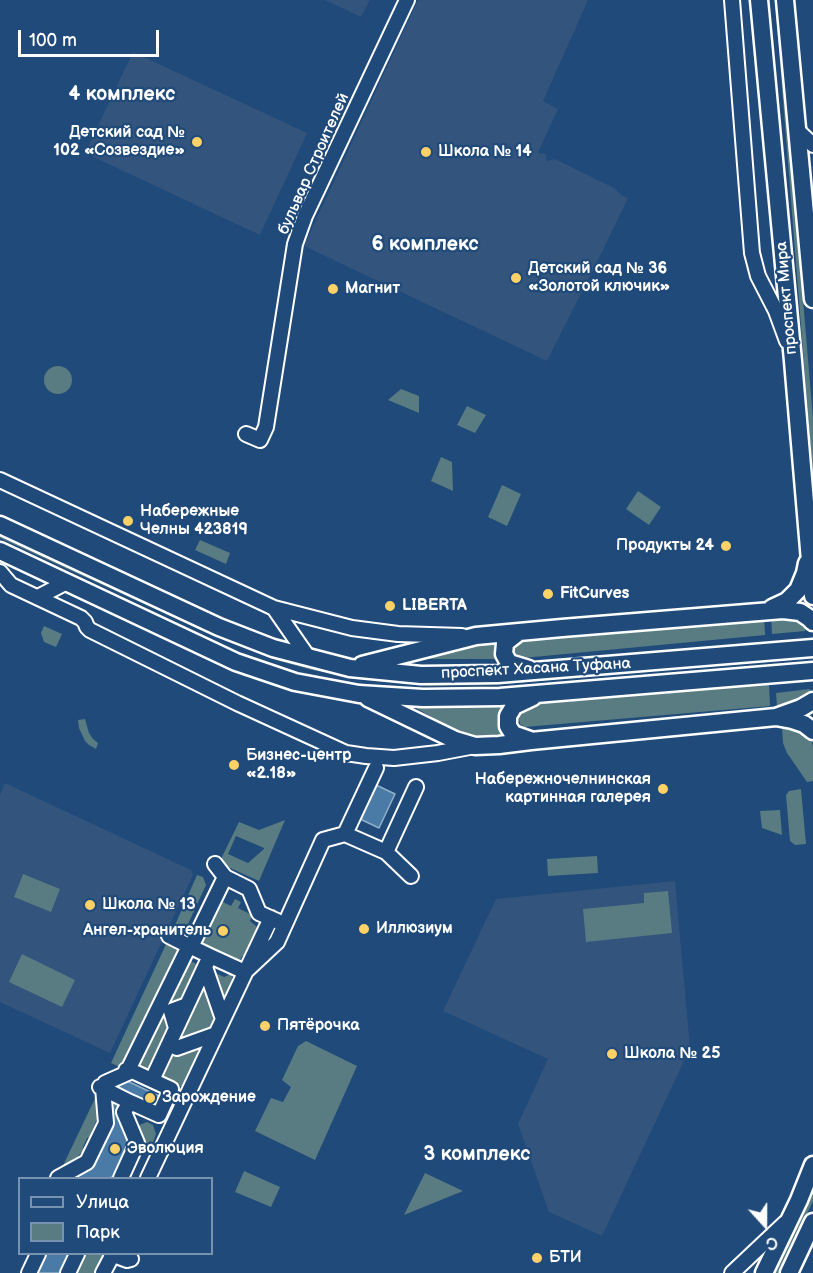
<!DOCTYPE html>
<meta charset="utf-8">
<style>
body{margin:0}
#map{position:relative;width:813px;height:1273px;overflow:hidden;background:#1f4a7a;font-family:"Balsamiq Sans",sans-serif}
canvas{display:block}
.legend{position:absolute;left:18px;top:1177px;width:195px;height:78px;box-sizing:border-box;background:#1f4a7a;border:2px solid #7992af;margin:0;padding:8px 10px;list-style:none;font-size:18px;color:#fff}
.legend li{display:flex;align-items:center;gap:12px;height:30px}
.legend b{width:30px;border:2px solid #7992af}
.north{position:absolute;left:735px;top:1195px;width:60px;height:60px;-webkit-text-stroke:4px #1f4a7a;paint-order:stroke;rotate:159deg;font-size:16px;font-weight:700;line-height:24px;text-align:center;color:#fff}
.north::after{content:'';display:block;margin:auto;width:21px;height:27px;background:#fff;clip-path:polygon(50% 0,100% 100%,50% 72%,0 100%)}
.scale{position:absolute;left:18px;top:30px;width:141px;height:27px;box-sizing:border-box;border:3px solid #fff;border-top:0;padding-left:8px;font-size:18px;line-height:21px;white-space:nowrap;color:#fff;-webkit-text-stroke:4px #1f4a7a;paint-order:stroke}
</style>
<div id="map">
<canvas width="813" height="1273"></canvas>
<ul class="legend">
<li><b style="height:8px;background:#1f4a7a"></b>Улица</li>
<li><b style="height:16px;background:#587c81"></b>Парк</li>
</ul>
<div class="north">С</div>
<div class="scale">100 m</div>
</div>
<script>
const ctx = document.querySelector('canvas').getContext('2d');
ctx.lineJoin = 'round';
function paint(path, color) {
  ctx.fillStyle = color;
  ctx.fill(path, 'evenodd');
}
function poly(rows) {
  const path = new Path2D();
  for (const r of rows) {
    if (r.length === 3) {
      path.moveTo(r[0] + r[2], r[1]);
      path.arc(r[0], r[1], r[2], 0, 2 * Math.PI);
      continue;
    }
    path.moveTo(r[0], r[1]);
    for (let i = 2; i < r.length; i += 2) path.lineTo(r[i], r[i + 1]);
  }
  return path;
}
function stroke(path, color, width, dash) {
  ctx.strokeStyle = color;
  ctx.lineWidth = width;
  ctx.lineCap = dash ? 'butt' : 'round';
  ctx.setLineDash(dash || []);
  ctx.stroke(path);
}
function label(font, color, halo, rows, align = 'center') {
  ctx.font = font + ' "Balsamiq Sans",sans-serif';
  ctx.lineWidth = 4.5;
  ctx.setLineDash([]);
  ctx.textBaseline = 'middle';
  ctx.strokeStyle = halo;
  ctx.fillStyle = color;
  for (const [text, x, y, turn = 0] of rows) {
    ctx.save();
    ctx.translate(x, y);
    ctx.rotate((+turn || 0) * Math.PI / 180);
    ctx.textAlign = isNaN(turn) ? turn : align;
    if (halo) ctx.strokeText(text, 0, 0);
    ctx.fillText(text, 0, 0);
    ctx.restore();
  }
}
const built = poly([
 [325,0,370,0,361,17],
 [418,0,588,0,543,101,558,109,538,153,546,154,546,161,555,159,616,189,621,195,628,198,603,250,547,361,304,246],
 [133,52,307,133,260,235,85,153],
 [5,783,191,870,193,875,110,1053,0,1002,0,795],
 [675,881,690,1048,602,1236,549,1212,518,1124,548,1059,443,1011,496,899]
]);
const green = poly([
 [775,0,778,0,813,419,813,476],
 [58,380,14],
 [401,389,419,396,419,413,388,400],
 [467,406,486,415,475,433,457,425],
 [441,457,452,462,453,491,431,481],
 [502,485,521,494,507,526,488,517],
 [638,491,661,507,649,525,626,509],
 [0,532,363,675,813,654,813,657,491,685,429,686,362,679,312,670,276,660,207,633,0,538],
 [200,540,230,553,226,564,195,550],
 [791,613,805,625,805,631,772,634,771,615],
 [764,615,765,635,523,658,518,657,513,653,513,648,518,639],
 [44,626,62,634,56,647,44,642,41,633],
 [505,635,502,659,422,659,475,640],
 [769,684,770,706,525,727,520,724,519,719,521,713,525,707,532,704],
 [810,689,810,694,800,703,777,706,776,693],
 [509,706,509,736,477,736,463,732,444,724,416,708],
 [85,719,89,733,93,739,98,743,96,749,89,745,85,741,79,728,78,720],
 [793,726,811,738,813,747,813,781,807,782,787,753,783,743,782,727],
 [801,789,806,844,795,845,790,841,786,795,789,791],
 [780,810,782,835,762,828,760,811],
 [285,820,259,881,219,863,239,822,259,830],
 [236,836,264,848,264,849,248,863,228,854],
 [597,856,598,873,548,876,547,859],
 [23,874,60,889,51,912,14,897],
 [197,875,203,877,206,885,188,924,191,934,183,937,172,932],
 [668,891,672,933,586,942,583,909,644,903,644,893],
 [217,899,231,906,235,899,241,902,238,908,252,915,250,921,257,927,257,933,249,954,247,953,245,957,242,956,240,961,197,941],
 [168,940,177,944,181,956,122,1068,111,1063],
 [22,954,75,980,62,1007,9,982],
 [188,960,201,966,149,1073,147,1069,134,1064],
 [208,969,224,977,231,974,234,984,205,1049,199,1051,182,1087,158,1076],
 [306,1041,357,1066,315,1160,255,1131,271,1098,283,1102,291,1087,282,1080,298,1046],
 [100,1088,102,1116,97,1119,92,1131,93,1134,92,1137,87,1138,83,1147,84,1150,79,1155,75,1163,59,1174],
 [147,1122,153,1125,156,1134,153,1142,146,1144,140,1142,135,1130,137,1126],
 [244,1171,280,1187,271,1207,235,1192],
 [425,1173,463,1191,404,1215],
 [812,1193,813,1194,813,1201,779,1273,774,1273],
 [83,1254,107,1254,97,1273,74,1273]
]);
const water = poly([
 [374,784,395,794,379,828,358,818,374,784],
 [123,1079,159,1096,160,1098,156,1106,147,1105,148,1102,146,1098,142,1099,141,1102,109,1085,123,1079],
 [105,1094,124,1104,133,1146,121,1174,109,1178,67,1178,93,1163,105,1094],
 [41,1254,69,1254,60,1273,32,1273,41,1254]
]);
const minor = poly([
 [732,0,752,253,758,276,776,311,787,341],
 [797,130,813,145],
 [246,434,260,440,266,427,295,244,305,216,407,0],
 [0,480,274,608,352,628,398,634,462,636],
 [0,572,11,585,81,618,85,622,87,627,90,630,237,703,346,753,366,756,394,758,438,753,475,746],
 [38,597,67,582],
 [274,608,308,657],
 [345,834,376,768],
 [386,852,411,876],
 [215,864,225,877,249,889,259,913,277,921],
 [169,936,189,946],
 [191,947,225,877],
 [205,967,223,1019],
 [176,1028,171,1011,187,1005],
 [169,1044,177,1048,216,1034],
 [126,1070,132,1071,130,1066,189,946,210,956],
 [152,1080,210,956,245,972,277,942,323,840,345,834,386,852,416,787],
 [100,1087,130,1102,124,1112,137,1143,121,1178],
 [58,1178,87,1162,106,1123,103,1088,105,1083,132,1071,171,1089,159,1115,130,1102],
 [148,1178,271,918],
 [111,1254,127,1260,131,1259],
 [29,1273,38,1254],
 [68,1273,77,1254],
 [103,1273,113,1254],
 [732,1273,785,1223]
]);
const major = poly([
 [759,0,793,361,813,596],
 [785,0,813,299],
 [0,525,219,627,273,648,350,668,421,675,498,674,813,648],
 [0,551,236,662,295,682,359,694,423,698,500,697,813,671],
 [772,608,787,601,798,590,805,573,807,563],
 [519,632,505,643,504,654,509,663,529,669],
 [362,665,476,636,562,628,783,610,800,612,809,618,813,622],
 [368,698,455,740,475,746,499,745,531,741,776,717,801,708,813,701],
 [776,717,792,720,804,724,813,731],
 [530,740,513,734,508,726,508,716,514,706,533,697],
 [764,1273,799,1200,813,1165],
 [789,1273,813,1222]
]);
const markers = [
 [197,142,6,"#ffd166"],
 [426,152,6,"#ffd166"],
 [516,278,6,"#ffd166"],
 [333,289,6,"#ffd166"],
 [128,521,6,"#ffd166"],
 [726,546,6,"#ffd166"],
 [548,594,6,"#ffd166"],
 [390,606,6,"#ffd166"],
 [234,765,6,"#ffd166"],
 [663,789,6,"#ffd166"],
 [90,905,6,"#ffd166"],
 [364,929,6,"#ffd166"],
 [223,931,6,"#ffd166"],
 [265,1026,6,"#ffd166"],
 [612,1054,6,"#ffd166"],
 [150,1098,6,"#ffd166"],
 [115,1149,6,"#ffd166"],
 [537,1258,6,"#ffd166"]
];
const poiNames = [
 ["Детский сад №",185,133,"right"],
 ["102 «Созвездие»",185,151,"right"],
 ["Школа № 14",438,152],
 ["Детский сад № 36",528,269],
 ["«Золотой ключик»",528,287],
 ["Магнит",345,289],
 ["Набережные",140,512],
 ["Челны 423819",140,530],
 ["Продукты 24",714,546,"right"],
 ["FitCurves",560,594],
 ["LIBERTA",402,606],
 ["Бизнес-центр",246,756],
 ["«2.18»",246,774],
 ["Набережночелнинская",651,780,"right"],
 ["картинная галерея",651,798,"right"],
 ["Школа № 13",102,905],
 ["Иллюзиум",376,929],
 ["Ангел-хранитель",211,931,"right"],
 ["Пятёрочка",277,1026],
 ["Школа № 25",624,1054],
 ["Зарождение",162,1098],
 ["Эволюция",127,1149],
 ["БТИ",549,1258]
];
const streetNames = [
 ["бульвар Строителей",314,164,-66],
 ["проспект Мира",787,298,-95],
 ["проспект Хасана Туфана",536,669,-3]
];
const quarterNames = [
 ["4 комплекс",122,95],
 ["6 комплекс",425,245],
 ["3 комплекс",477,1155]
];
paint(built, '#33547c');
paint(green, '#587c81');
paint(water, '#4a7ba7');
stroke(water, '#92b0ca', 1.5);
stroke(minor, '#fff', 18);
stroke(major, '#fff', 21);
stroke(minor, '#1f4a7a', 14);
stroke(major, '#1f4a7a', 16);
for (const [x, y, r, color] of markers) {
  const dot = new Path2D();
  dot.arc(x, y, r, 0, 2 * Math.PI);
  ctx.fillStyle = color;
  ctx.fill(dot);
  stroke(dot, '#1f4a7a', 2);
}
label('bold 16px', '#fff', '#1f4a7a', poiNames, 'left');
label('16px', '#fff', '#1f4a7a', streetNames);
label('bold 20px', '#fff', '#1f4a7a', quarterNames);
</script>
